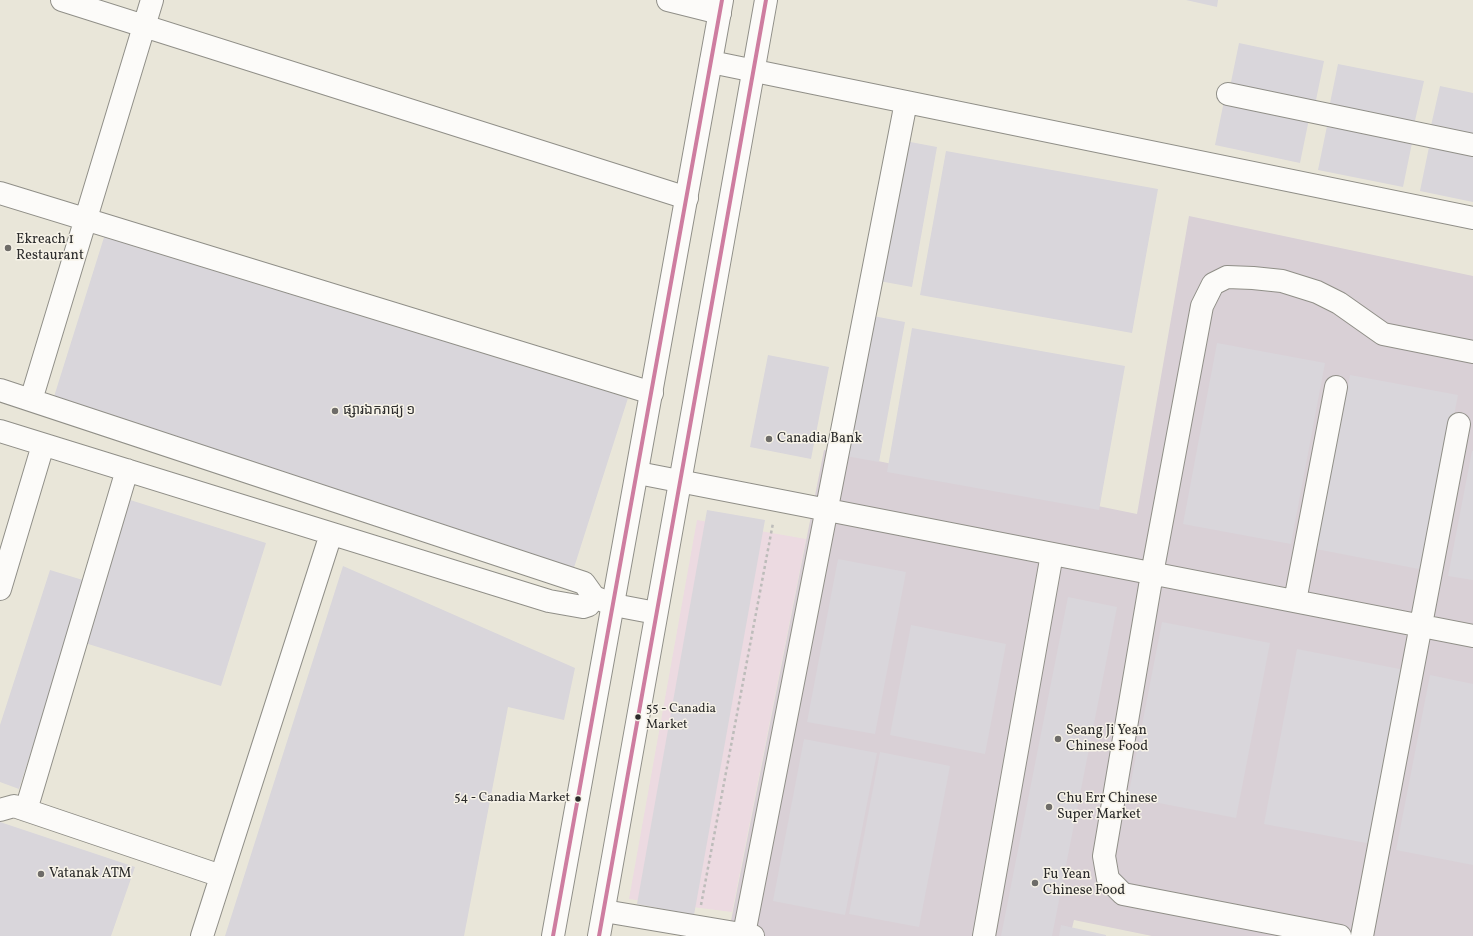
<!DOCTYPE html>
<meta charset="utf-8">
<style>
body{margin:0}
canvas{display:block;background:#e9e6d9}
</style>
<canvas width="1473" height="936"></canvas>
<script>
const ctx = document.querySelector('canvas').getContext('2d');
ctx.lineJoin = 'round';
function paint(path, color) {
  ctx.fillStyle = color;
  ctx.fill(path, 'evenodd');
}
function poly(rows) {
  const path = new Path2D();
  for (const r of rows) {
    path.moveTo(r[0], r[1]);
    for (let i = 2; i < r.length; i += 2) path.lineTo(r[i], r[i + 1]);
  }
  return path;
}
function stroke(path, color, width, dash) {
  ctx.strokeStyle = color;
  ctx.lineWidth = width;
  ctx.lineCap = dash ? 'butt' : 'round';
  ctx.setLineDash(dash || []);
  ctx.stroke(path);
}
function label(font, color, halo, rows, align = 'center') {
  ctx.font = font + ' Vollkorn,"Noto Sans Khmer",serif';
  ctx.lineWidth = 3;
  ctx.setLineDash([]);
  ctx.textBaseline = 'middle';
  ctx.strokeStyle = halo;
  ctx.fillStyle = color;
  for (const [text, x, y, turn = 0] of rows) {
    ctx.save();
    ctx.translate(x, y);
    ctx.rotate((+turn || 0) * Math.PI / 180);
    ctx.textAlign = isNaN(turn) ? turn : align;
    if (halo) ctx.strokeText(text, 0, 0);
    ctx.fillText(text, 0, 0);
    ctx.restore();
  }
}
const built = poly([
 [697,520,806,539,732,912,629,899]
]);
const industrial = poly([
 [1189,216,1473,276,1473,936,1152,936,1074,920,1070,936,728,936,824,450,1137,514]
]);
const building = poly([
 [1186,0,1218,0,1217,7],
 [1239,43,1324,61,1315,105,1230,87],
 [1338,64,1424,81,1414,125,1329,108],
 [1440,86,1473,93,1473,139,1430,130],
 [1224,101,1309,119,1300,163,1215,145],
 [1327,126,1412,143,1403,187,1318,170],
 [905,141,937,147,912,287,879,281],
 [1429,147,1473,156,1473,202,1420,191],
 [946,151,1158,189,1132,333,920,295],
 [106,231,628,398,572,574,52,403],
 [873,316,905,322,879,462,846,456],
 [912,328,1125,366,1099,510,887,472],
 [1217,343,1325,363,1291,544,1183,524],
 [768,355,829,367,811,459,750,447],
 [1350,375,1458,395,1424,570,1316,549],
 [1472,451,1473,451,1473,580,1448,576],
 [127,499,266,543,221,686,82,642],
 [707,510,765,520,694,915,637,904],
 [838,559,906,572,875,734,807,722],
 [343,566,575,668,564,720,508,707,464,936,225,936],
 [50,570,86,581,19,789,0,782,0,725],
 [1068,597,1117,607,1052,936,1001,936],
 [1162,622,1270,643,1236,818,1128,797],
 [911,625,1006,644,985,754,890,735],
 [1297,649,1405,670,1372,844,1264,824],
 [1430,675,1473,684,1473,865,1396,850],
 [804,739,877,753,845,915,773,901],
 [880,752,950,766,919,927,849,914],
 [0,822,135,867,111,936,0,936],
 [1061,925,1106,935,1106,936,1059,936]
]);
const path = poly([
 [701,905,773,523]
]);
const minor = poly([
 [62,0,687,198],
 [668,0,720,13],
 [711,62,1473,218],
 [1228,94,1473,145],
 [0,193,652,393],
 [0,390,584,583,594,597,614,605,656,613],
 [31,400,152,0],
 [0,431,549,601,583,607,589,605,594,597],
 [638,473,1473,636],
 [0,589,43,445],
 [1295,601,1336,387],
 [0,810,14,806,221,876],
 [26,810,127,470],
 [604,911,753,936],
 [744,934,906,102],
 [202,936,331,534],
 [984,936,1052,554],
 [1340,936,1123,894,1108,879,1104,856,1152,574,1202,306,1213,284,1227,277,1253,278,1282,281,1317,292,1339,303,1383,334,1473,352],
 [1362,936,1459,424]
]);
const major = poly([
 [553,936,722,0],
 [599,936,766,0]
]);
const bus1 = poly([
 [553,936,722,0],
 [599,936,766,0]
]);
const markers = [
 [8,248,4,"#6e6c68"],
 [335,411,4,"#6e6c68"],
 [769,439,4,"#6e6c68"],
 [638,717,3.5,"#2b2b2b"],
 [1058,739,4,"#6e6c68"],
 [578,799,3.5,"#2b2b2b"],
 [1049,807,4,"#6e6c68"],
 [41,874,4,"#6e6c68"],
 [1035,883,4,"#6e6c68"]
];
const busNames = [
 ["55 - Canadia",646,710],
 ["Market",646,726],
 ["54 - Canadia Market",570,799,"right"]
];
const poiNames = [
 ["Ekreach 1",16,240],
 ["Restaurant",16,256],
 ["ផ្សារឯករាជ្យ ១",343,411],
 ["Canadia Bank",777,439],
 ["Seang Ji Yean",1066,731],
 ["Chinese Food",1066,747],
 ["Chu Err Chinese",1057,799],
 ["Super Market",1057,815],
 ["Vatanak ATM",49,874],
 ["Fu Yean",1043,875],
 ["Chinese Food",1043,891]
];
paint(built, '#ecdae1');
paint(industrial, '#d9d0d6');
paint(building, '#d9d6db');
stroke(minor, '#908f88', 24);
stroke(major, '#908f88', 24);
stroke(path, '#bdbcba', 2.5, [3, 3]);
stroke(minor, '#fcfbf9', 22);
stroke(major, '#fcfbf9', 22);
stroke(bus1, '#ce7da0', 4);
for (const [x, y, r, color] of markers) {
  const dot = new Path2D();
  dot.arc(x, y, r, 0, 2 * Math.PI);
  ctx.fillStyle = color;
  ctx.fill(dot);
  stroke(dot, '#f7f3e8', 1.5);
}
label('13px', '#2b2b2b', '#f7f3e8', busNames, 'left');
label('14px', '#2b2b2b', '#f7f3e8', poiNames, 'left');
</script>
